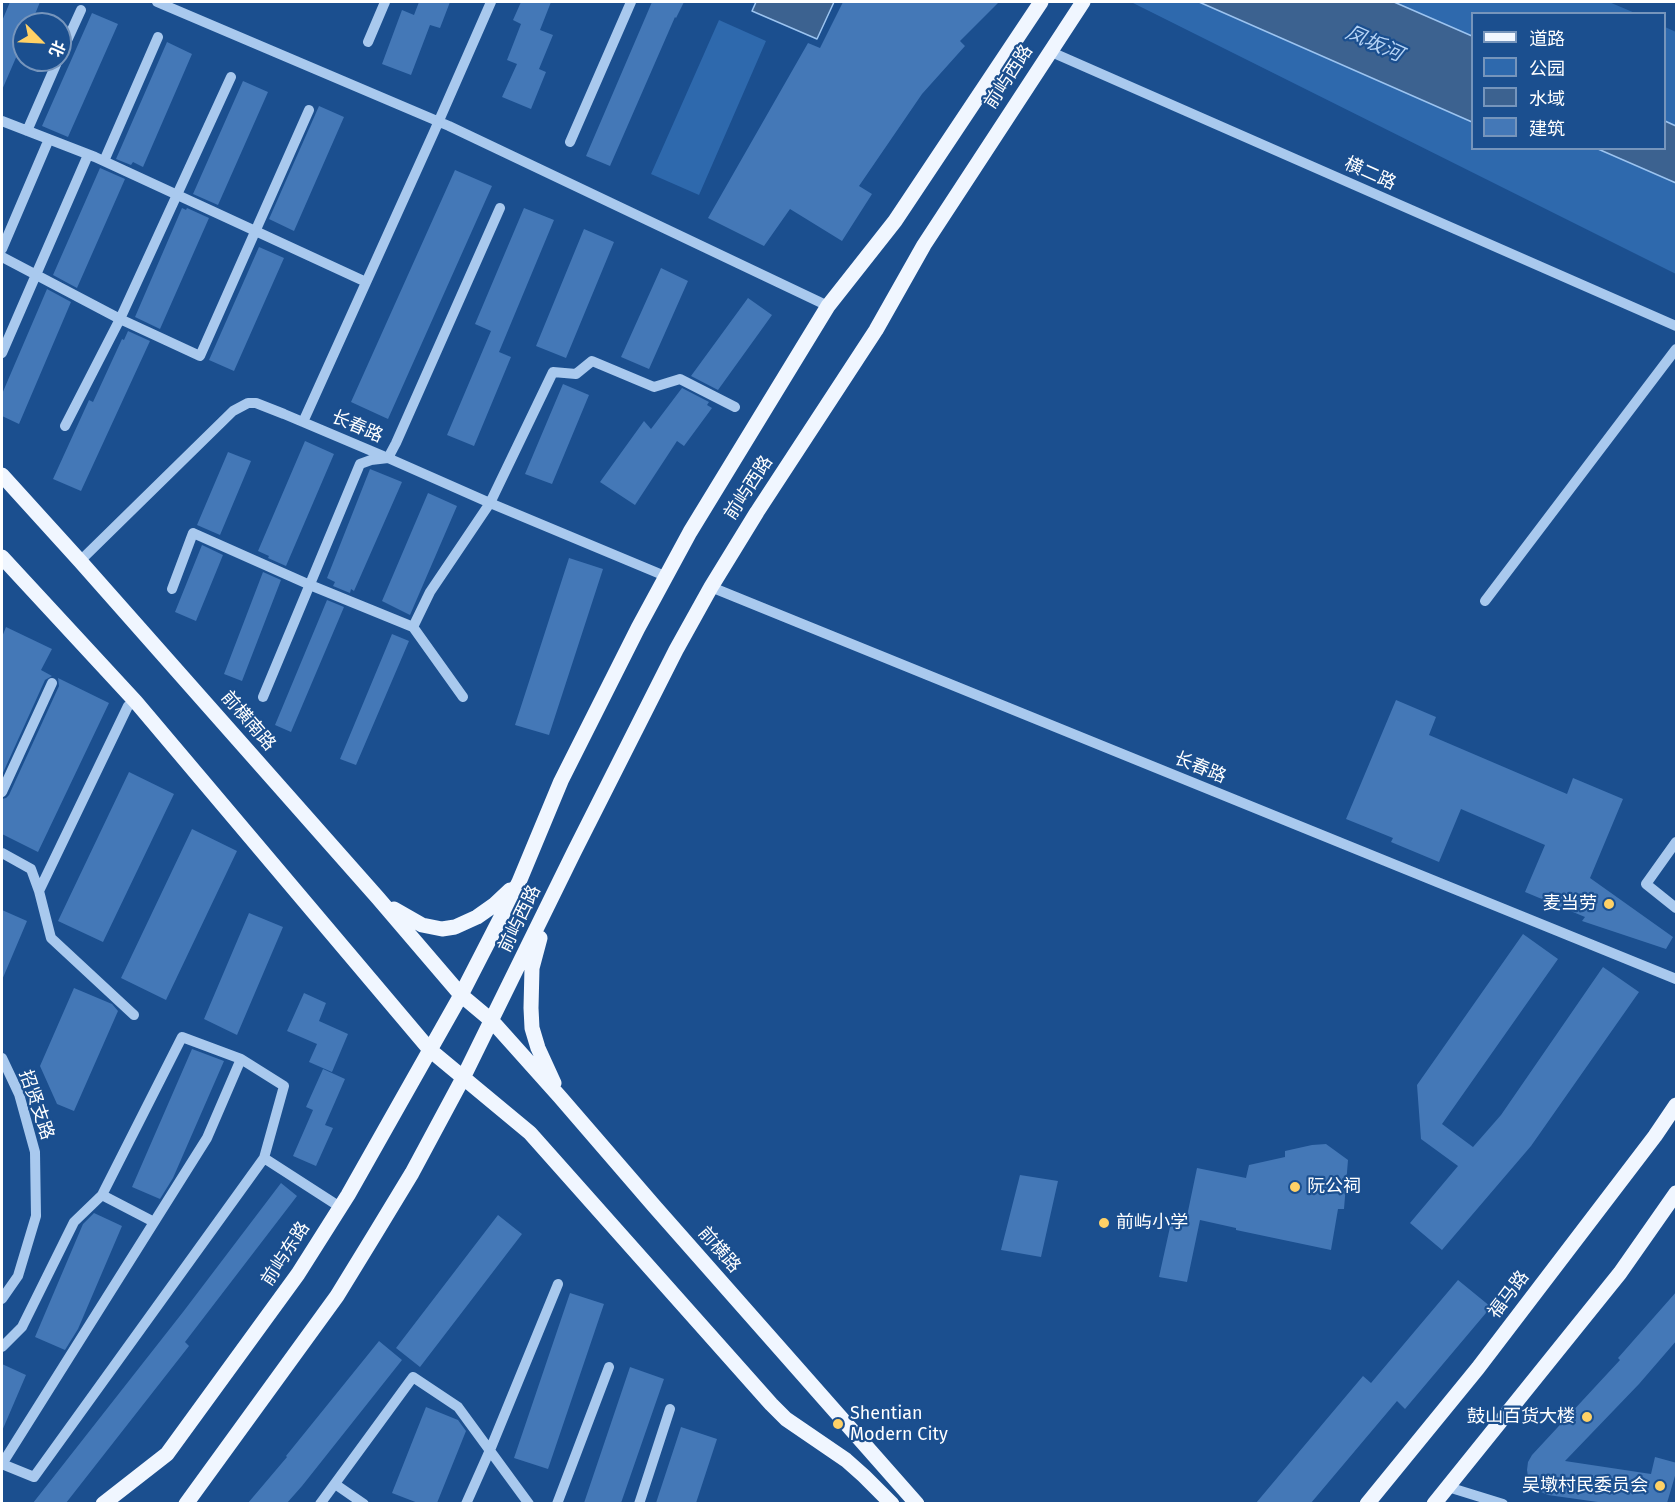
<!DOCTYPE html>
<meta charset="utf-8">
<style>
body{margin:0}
#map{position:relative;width:1678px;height:1505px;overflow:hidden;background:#1b4f8f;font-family:"Fira Sans","Noto Sans SC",sans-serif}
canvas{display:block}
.frame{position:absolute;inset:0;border:3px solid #fff;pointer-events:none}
.legend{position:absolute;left:1471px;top:12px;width:195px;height:138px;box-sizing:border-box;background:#1b4f8f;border:2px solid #7695bc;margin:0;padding:8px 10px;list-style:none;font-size:18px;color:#fff}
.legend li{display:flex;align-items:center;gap:12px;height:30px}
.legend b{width:30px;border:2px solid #7695bc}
.north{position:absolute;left:12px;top:12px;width:60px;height:60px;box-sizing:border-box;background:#1b4f8f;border:2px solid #7695bc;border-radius:50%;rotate:114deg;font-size:16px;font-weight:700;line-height:24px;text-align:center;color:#fff}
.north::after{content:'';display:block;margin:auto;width:21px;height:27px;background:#ffd166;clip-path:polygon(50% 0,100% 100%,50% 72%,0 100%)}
</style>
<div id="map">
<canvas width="1678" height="1505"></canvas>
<div class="frame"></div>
<ul class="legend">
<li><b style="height:8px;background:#f0f6ff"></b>道路</li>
<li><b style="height:16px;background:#2e69ad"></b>公园</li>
<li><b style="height:16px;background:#3c6290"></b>水域</li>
<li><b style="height:16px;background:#4478b7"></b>建筑</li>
</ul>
<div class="north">北</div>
</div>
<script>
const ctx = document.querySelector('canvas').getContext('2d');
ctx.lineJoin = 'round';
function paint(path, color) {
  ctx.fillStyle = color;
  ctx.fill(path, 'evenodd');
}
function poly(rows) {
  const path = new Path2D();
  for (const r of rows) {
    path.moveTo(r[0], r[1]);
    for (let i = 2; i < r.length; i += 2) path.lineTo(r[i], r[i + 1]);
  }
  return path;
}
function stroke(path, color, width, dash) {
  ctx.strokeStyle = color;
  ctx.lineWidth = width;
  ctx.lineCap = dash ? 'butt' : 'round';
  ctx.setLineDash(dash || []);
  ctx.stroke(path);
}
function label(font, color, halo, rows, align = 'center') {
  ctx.font = font + ' "Fira Sans","Noto Sans SC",sans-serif';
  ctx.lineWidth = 4.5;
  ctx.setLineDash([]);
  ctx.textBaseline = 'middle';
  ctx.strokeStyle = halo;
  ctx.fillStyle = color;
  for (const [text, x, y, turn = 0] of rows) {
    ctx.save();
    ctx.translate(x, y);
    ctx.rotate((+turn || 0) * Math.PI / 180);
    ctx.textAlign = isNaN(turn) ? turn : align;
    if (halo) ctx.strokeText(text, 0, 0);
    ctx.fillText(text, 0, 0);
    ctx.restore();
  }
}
const green = poly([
 [1131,2,1199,2,1472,122,1472,148,1598,149,1676,183,1676,274],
 [1394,2,1609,2,1635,13,1472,14,1472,36],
 [719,20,766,41,699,195,651,174],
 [1665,27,1676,32,1676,126,1665,121]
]);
const water = poly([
 [756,2,834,2,817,39,752,11,756,2],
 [1199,2,1394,2,1472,36,1472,122,1199,2],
 [1665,121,1676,126,1676,183,1598,149,1664,148,1665,121]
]);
const building = poly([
 [10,2,40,2,31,24,24,24,24,39,2,90,2,21],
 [419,2,450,2,440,28,430,25,411,75,382,64,402,10,414,15],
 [521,2,551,2,540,30,553,35,539,69,546,72,531,109,502,97,517,64,507,60,521,24,513,20],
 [652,2,684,2,676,18,675,17,610,166,586,156],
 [843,2,999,2,960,41,965,46,922,94,859,186,872,194,842,241,790,209,764,246,708,218,808,43,820,48],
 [92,13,118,24,68,137,42,126],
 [167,42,192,54,143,167,133,162,131,165,116,159],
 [243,81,268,92,218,205,193,194],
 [319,106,344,117,294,231,269,219],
 [100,168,125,179,77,288,53,275],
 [455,170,492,186,388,419,351,402],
 [182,208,186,210,187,208,209,218,160,329,135,317],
 [524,208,554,220,499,352,511,357,474,446,447,435,491,331,475,324],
 [584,229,614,242,566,358,536,346],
 [259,247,284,258,234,371,209,360],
 [661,268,688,281,649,369,621,357],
 [47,289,71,302,19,424,2,416,2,394],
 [748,298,772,315,718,390,691,376],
 [128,331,150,341,81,491,53,479,89,400,93,402,122,339,124,340],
 [563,384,589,395,552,484,525,474],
 [682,388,709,402,707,405,712,408,684,446,677,441,635,505,600,482,644,421,651,429],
 [305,441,334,454,286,566,268,558,269,556,258,551],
 [228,452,251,461,220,535,197,525],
 [370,469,402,482,354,591,351,589,350,593,333,586,335,582,327,578],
 [428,493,457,506,410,615,382,601],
 [202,545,223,555,196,621,175,612],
 [569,558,603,569,549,735,515,725],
 [263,572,281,580,242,681,224,674],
 [327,600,344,607,291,732,275,725],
 [6,627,52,649,41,670,52,676,45,680,2,775,2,637],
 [392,634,409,641,356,765,340,759],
 [58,678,109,703,38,852,2,834,2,799,6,798,9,795,59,686],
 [1396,700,1436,717,1429,735,1567,794,1573,778,1623,799,1590,878,1673,937,1666,949,1582,921,1585,917,1525,892,1545,845,1461,809,1439,862,1391,842,1393,838,1346,819],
 [129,772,174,794,103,942,58,921],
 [192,829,237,851,166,1000,121,978],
 [2,910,27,921,2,980],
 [249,913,283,927,237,1035,204,1019],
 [1523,934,1558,959,1442,1124,1473,1147,1501,1115,1603,967,1639,992,1531,1146,1442,1250,1410,1223,1458,1166,1421,1139,1417,1085],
 [74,988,112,1004,118,1011,74,1111,57,1104,40,1066],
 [304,993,326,1003,319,1021,348,1034,332,1072,309,1062,317,1044,287,1031],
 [192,1049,224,1061,173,1178,160,1199,132,1187],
 [323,1069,345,1079,325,1125,333,1128,316,1166,293,1156,313,1110,306,1107],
 [1326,1144,1348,1160,1344,1209,1338,1209,1331,1250,1236,1230,1236,1228,1200,1220,1187,1282,1159,1277,1172,1218,1186,1221,1197,1168,1246,1178,1249,1165,1285,1157,1285,1151,1312,1145],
 [1020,1175,1058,1181,1041,1257,1001,1250],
 [281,1183,297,1196,185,1342,189,1346,66,1503,33,1503,183,1312],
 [94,1213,122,1226,78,1329,65,1350,35,1337,83,1224],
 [498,1215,522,1234,420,1367,396,1348],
 [1458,1280,1491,1307,1405,1409,1397,1401,1311,1503,1256,1503,1363,1376,1371,1383],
 [1677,1291,1677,1340,1639,1384,1565,1461,1651,1474,1655,1457,1677,1463,1677,1469,1667,1503,1605,1503,1548,1495,1539,1491,1532,1486,1528,1477,1527,1470,1528,1462,1532,1455,1620,1360,1618,1358],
 [570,1293,604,1304,548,1469,514,1458],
 [379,1341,402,1360,302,1486,287,1503,248,1503,287,1457,286,1456],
 [2,1364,26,1375,2,1431],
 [630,1367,664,1379,621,1503,584,1503],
 [426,1407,458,1420,466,1431,437,1503,418,1503,392,1493],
 [681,1427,717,1439,696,1503,656,1503]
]);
const minor = poly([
 [157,2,449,126,828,306],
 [368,42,385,2],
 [1049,51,1676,326],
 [60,56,81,10],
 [2,121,95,157,366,282],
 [27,131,58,60],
 [570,142,631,2],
 [104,161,158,37],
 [2,249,49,139],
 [2,257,120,319,200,356,309,110],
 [2,353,88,155],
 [303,422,434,132,491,2],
 [65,426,120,319,231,77],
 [80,561,233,411,248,403,256,403,284,414,388,458,490,503,665,576],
 [711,587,1676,979],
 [172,589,193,533,310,585,413,627],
 [1485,601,1676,349],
 [263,697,360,464,371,460,388,458,396,443,500,208],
 [463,697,413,627,430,592,490,503,553,372,576,374,592,361,654,387,680,379,735,407],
 [2,792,52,683],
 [1676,842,1646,884,1676,908],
 [2,853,31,869,39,891],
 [134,1015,51,938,39,891,128,706,136,702],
 [2,1058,19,1094,35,1152,36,1216,18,1276,2,1299],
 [264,1158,284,1086,241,1059,207,1138,2,1464,34,1477,264,1158,340,1207],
 [154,1222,102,1195,182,1037,241,1059],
 [2,1347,22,1327,74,1222,102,1195],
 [335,1484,364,1504],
 [1448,1487,1503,1504],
 [320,1504,413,1377,458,1407,529,1504],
 [466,1504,490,1450,558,1284],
 [557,1504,609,1367],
 [639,1504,670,1409]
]);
const major = poly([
 [2,475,80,561,378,898,461,995,492,1021,560,1097,655,1207,917,1504],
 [2,557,136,702,430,1050,530,1133,771,1404,786,1419,846,1460,864,1476,892,1504],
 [394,909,422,925,442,929,455,927,477,917,494,905,510,890],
 [540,938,532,968,531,1008,532,1028,538,1048,554,1083],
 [103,1504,167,1454,298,1274,348,1195,461,995,519,882,561,781,638,628,690,532,828,306,895,221,1041,2],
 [186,1504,337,1296,375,1234,412,1173,463,1078,574,852,676,650,711,587,757,512,876,330,924,245,1083,2],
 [1367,1504,1478,1368,1655,1136,1676,1105],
 [1434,1504,1620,1273,1676,1193]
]);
const markers = [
 [1609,904,6,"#ffd166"],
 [1295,1187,6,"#ffd166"],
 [1104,1223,6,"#ffd166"],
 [1587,1417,6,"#ffd166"],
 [838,1424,6,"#ffd166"],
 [1660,1486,6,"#ffd166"]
];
const streetNames = [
 ["前屿西路",1009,77,-57],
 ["横二路",1370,174,24],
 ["长春路",357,427,23],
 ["前屿西路",749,488,-57],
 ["前横南路",248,721,49],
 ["长春路",1200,768,22],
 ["前屿西路",520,919,-64],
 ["招贤支路",36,1105,71],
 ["前横路",719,1250,49],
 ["前屿东路",286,1254,-57],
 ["福马路",1509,1295,-53]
];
const poiNames = [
 ["麦当劳",1597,904],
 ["阮公祠",1307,1187,"left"],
 ["前屿小学",1116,1223,"left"],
 ["Shentian",850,1414,"left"],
 ["Modern City",850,1435,"left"],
 ["鼓山百货大楼",1575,1417],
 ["吴墩村民委员会",1648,1486]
];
const waterNames = [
 ["凤坂河",1374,44,24]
];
paint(green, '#2e69ad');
paint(water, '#3c6290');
stroke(water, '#9cc4f0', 1.5);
paint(building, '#4478b7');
stroke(minor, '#a9c9ee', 10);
stroke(major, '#f0f6ff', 15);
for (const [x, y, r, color] of markers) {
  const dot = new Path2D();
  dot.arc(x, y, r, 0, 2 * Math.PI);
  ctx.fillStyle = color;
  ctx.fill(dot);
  stroke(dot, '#1b4f8f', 2);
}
label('18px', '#fff', '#1b4f8f', streetNames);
label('18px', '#fff', '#1b4f8f', poiNames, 'right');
label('italic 20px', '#b5d3f5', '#1b4f8f', waterNames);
</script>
